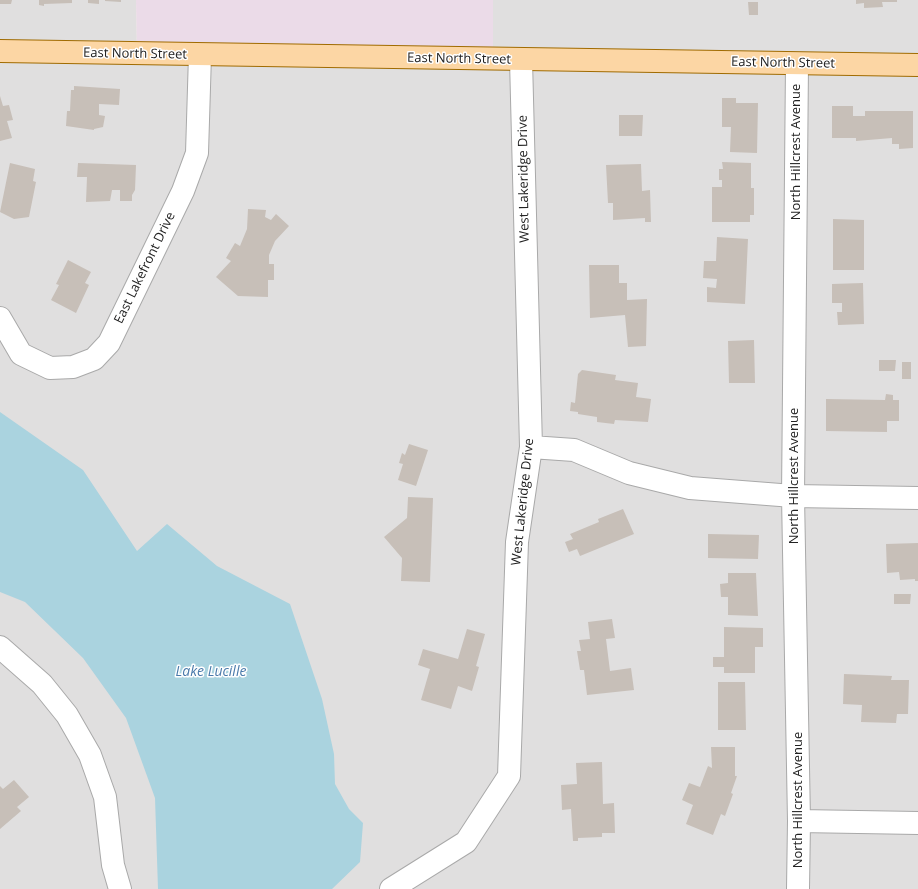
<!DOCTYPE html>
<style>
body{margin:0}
canvas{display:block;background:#f2efe9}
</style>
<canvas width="918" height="889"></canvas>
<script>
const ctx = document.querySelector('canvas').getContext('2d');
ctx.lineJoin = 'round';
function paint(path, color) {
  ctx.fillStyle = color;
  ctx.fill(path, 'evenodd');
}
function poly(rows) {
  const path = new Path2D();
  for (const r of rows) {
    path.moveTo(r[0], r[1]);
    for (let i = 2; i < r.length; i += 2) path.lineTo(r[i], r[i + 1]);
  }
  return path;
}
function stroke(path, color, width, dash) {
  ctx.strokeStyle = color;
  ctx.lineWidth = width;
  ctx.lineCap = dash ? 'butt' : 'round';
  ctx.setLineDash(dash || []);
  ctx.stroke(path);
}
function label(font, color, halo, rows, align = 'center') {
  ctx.font = font + ' "Open Sans",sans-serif';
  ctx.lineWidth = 3;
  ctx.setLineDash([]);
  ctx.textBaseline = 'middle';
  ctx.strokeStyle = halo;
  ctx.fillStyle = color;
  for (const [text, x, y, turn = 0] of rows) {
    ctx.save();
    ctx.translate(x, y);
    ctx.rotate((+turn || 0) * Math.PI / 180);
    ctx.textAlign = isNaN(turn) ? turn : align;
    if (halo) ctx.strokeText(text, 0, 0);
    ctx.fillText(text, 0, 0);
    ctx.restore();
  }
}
const residential = poly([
 [0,0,136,0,137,53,493,59,493,0,918,0,918,889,0,889]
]);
const industrial = poly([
 [136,0,493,0,493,60,137,54]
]);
const water = poly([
 [0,412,83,470,137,551,167,524,217,566,290,604,322,699,334,754,335,784,349,809,363,823,360,862,332,889,158,889,155,798,126,718,83,658,25,602,0,592]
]);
const building = poly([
 [0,0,12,0,11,4,0,4],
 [39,0,72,0,72,3,44,4,44,6,39,5],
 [88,0,99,0,99,4,88,3],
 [105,0,121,0,121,2,105,1],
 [856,0,897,0,897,2,882,2,883,7,864,8,864,3,856,4],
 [748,2,758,2,758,15,749,15],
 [74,86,120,89,119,105,99,104,99,115,105,116,103,127,94,129,94,130,66,126,67,111,70,111,71,90,74,90],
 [0,96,3,106,9,105,13,120,7,121,12,138,0,141],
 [722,98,736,98,736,103,758,103,757,153,730,152,731,127,722,127],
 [832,106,853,106,853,116,865,116,865,111,913,111,913,148,899,149,899,144,892,144,892,138,856,141,856,138,832,138],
 [619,115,643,115,642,136,619,136],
 [722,162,751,163,751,188,754,188,754,215,750,215,750,222,712,222,712,187,722,187,722,180,719,180,719,169,723,169],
 [10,163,35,169,33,181,36,182,29,217,14,219,0,212],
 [78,163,136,165,135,190,132,195,132,201,120,201,120,190,112,190,110,201,86,202,87,177,77,177],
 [641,164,642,191,650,190,651,222,645,222,645,218,613,220,613,203,608,203,606,165],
 [248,209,266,210,265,217,271,220,276,214,289,226,275,241,269,255,269,264,274,264,274,280,268,280,268,297,238,296,216,277,231,261,226,258,235,243,240,246,247,229],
 [833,219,864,220,864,270,833,270],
 [717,237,748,239,745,304,707,302,707,287,716,288,717,279,703,278,704,261,716,261],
 [68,260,91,272,85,283,89,285,76,313,51,300,59,285,56,284],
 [589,265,619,265,619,283,627,283,627,300,647,299,646,346,628,347,625,315,590,318],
 [863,283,864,324,838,325,837,312,842,312,842,303,832,303,832,284],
 [754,340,755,383,729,383,728,341],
 [879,360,896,360,895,371,879,371],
 [902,362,911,362,911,379,902,379],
 [582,370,616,375,615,380,638,383,636,397,651,399,648,422,615,420,614,424,597,422,597,417,578,414,578,412,570,411,571,402,575,403,578,374],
 [886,394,893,395,893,400,899,400,899,421,887,421,887,432,826,431,826,399,885,400],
 [409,444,428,450,416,486,398,480,403,464,399,463,402,453,405,455],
 [408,497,433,498,430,582,401,581,402,558,384,537,407,518],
 [623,509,634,534,580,556,577,549,569,552,565,542,573,539,570,534,599,522,598,519],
 [708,534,759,535,758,559,708,558],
 [918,543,918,581,915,581,915,579,900,580,899,572,887,573,886,544],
 [728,573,756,573,758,616,728,615,728,597,721,597,720,584,728,583],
 [894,594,911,594,910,604,894,604],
 [612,619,615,638,606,639,610,671,631,668,634,690,587,695,584,670,580,670,577,651,581,651,579,640,590,639,588,622],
 [724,627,763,628,763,647,755,647,755,673,724,673,724,667,713,667,713,657,724,657],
 [467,629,485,634,476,666,479,667,472,691,458,686,451,709,421,700,430,669,418,665,423,649,458,659],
 [844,674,892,676,891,680,909,680,908,714,897,714,896,723,861,722,862,705,843,704],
 [718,682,745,682,746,730,718,730],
 [711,747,735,747,735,776,737,776,731,793,733,794,725,816,721,814,713,835,686,824,693,805,682,800,689,783,700,787,708,766,712,768],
 [602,762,603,804,614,803,615,833,602,833,602,837,578,838,578,841,573,841,571,809,562,810,561,785,577,784,576,763],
 [14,780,29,797,17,807,21,811,0,829,0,786,3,789]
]);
const minor = poly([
 [797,64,793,496,799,821,798,889],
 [0,318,21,354,50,368,73,367,94,359,109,343,183,191,197,153,200,55],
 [531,447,574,450,629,473,690,488,793,496,918,498],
 [0,647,42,684,67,715,90,755,105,797,113,865,120,889],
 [799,821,918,823],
 [391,889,466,842,509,776,517,542,531,447,521,60]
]);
const major = poly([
 [0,51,918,65]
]);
const streetNames = [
 ["East North Street",135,54,1],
 ["East North Street",459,59,1],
 ["East North Street",783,63,1],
 ["North Hillcrest Avenue",796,152,-90],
 ["West Lakeridge Drive",524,179,-91],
 ["East Lakefront Drive",145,268,-64],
 ["North Hillcrest Avenue",794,476,-90],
 ["West Lakeridge Drive",523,502,-84],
 ["North Hillcrest Avenue",798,800,-90]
];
const waterNames = [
 ["Lake Lucille",211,672]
];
paint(residential, '#e0dfdf');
paint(industrial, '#ebdbe8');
paint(water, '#aad3df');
paint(building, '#c7bfb8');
stroke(minor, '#a9a9a9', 24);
stroke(major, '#a06b00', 24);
stroke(minor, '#fff', 22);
stroke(major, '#fcd6a4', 22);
label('13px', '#222', '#fff', streetNames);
label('italic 14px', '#4a7aab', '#fff', waterNames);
</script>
